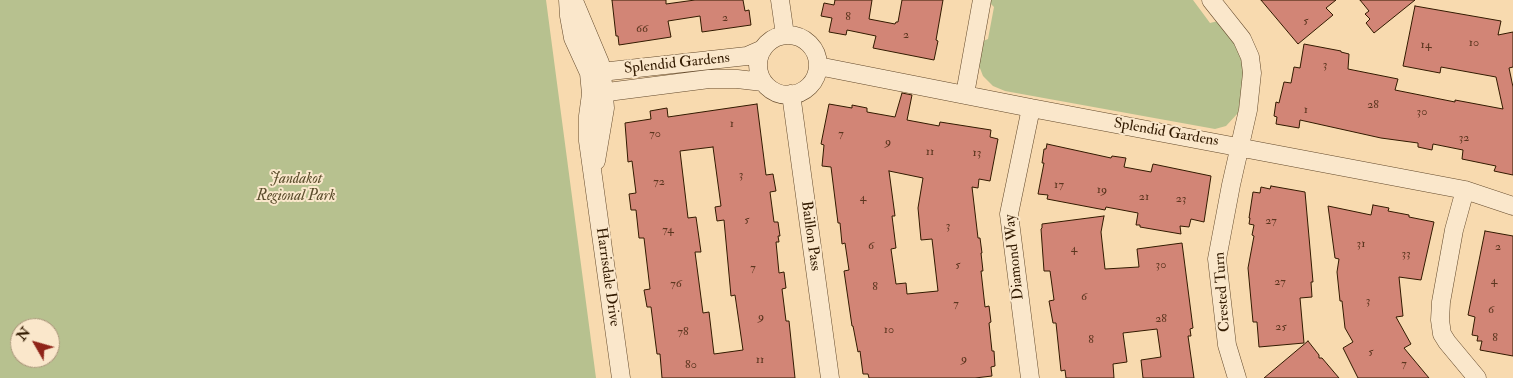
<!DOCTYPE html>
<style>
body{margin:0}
#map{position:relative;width:1513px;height:378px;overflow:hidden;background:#f8daaf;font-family:"IM FELL Double Pica",serif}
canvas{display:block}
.north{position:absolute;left:10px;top:318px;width:50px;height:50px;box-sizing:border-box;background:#fae7cb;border:1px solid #aa957a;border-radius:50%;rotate:308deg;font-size:14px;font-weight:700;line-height:20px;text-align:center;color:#321a00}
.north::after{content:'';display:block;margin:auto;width:18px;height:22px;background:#8f2418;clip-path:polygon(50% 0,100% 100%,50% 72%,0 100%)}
</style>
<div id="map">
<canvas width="1513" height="378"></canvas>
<div class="north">N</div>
</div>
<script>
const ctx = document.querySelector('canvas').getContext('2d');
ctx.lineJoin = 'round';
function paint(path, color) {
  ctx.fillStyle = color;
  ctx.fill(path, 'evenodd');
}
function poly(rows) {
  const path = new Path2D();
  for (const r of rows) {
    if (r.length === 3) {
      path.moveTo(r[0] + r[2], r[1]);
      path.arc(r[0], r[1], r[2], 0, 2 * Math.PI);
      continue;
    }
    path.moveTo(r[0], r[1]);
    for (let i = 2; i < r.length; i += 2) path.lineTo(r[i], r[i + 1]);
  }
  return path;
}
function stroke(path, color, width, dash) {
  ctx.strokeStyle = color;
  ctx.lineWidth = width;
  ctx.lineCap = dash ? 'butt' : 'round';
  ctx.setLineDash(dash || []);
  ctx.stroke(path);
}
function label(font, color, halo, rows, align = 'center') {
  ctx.font = font + ' "IM FELL Double Pica",serif';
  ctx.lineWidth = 4;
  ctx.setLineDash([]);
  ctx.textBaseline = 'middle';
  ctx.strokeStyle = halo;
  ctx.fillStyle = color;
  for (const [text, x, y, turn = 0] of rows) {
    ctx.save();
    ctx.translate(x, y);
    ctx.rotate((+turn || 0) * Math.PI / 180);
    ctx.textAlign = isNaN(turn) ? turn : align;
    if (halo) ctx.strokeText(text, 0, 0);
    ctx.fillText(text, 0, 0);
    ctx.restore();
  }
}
const green = poly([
 [0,0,546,0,596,378,0,378],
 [20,328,50,328,50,358,20,358],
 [989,0,1193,0,1210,23,1218,21,1237,47,1242,58,1245,73,1238,113,1226,126,1215,129,1005,91,993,86,983,76,978,63,981,42,988,39,994,7,989,2]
]);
const building = poly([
 [612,0,666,0,666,4,695,0,743,0,745,11,749,10,751,25,702,32,700,16,668,21,671,37,619,45,618,36,616,36,612,0],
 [835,0,872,0,869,19,895,24,896,22,898,22,902,0,943,0,936,40,938,41,934,60,873,48,876,36,847,30,846,35,829,32,832,18,821,16,824,3,834,5,835,0],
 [1261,0,1336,0,1326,8,1333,15,1298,44,1261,0],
 [1360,0,1415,0,1374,33,1366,23,1370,19,1365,14,1369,11,1360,0],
 [1415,6,1501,21,1498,35,1513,32,1513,67,1509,68,1513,87,1513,175,1494,171,1496,166,1462,159,1463,150,1433,144,1432,150,1418,147,1418,143,1381,138,1300,120,1299,128,1276,124,1277,117,1274,116,1276,102,1279,103,1284,82,1291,83,1294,67,1300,68,1304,44,1341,51,1341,52,1349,54,1348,69,1398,79,1395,90,1455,102,1455,100,1503,109,1496,77,1441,67,1440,73,1403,66,1415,6],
 [902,93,912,95,907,120,939,126,940,122,991,130,990,137,998,139,990,181,979,179,978,188,972,187,978,238,980,238,982,253,981,253,983,271,981,271,985,307,989,306,991,322,989,323,992,351,994,351,995,366,991,367,992,376,975,378,869,378,868,374,863,374,860,351,858,352,853,326,852,326,844,271,849,270,845,243,842,244,840,223,838,223,831,167,822,166,824,145,821,144,829,104,852,108,852,105,867,108,867,112,895,117,902,93],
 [889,171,923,178,918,208,921,240,932,239,938,291,907,294,906,283,896,284,891,249,896,248,892,216,895,216,889,171],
 [757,104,766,175,773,174,776,191,770,192,774,222,778,222,780,236,778,236,779,242,776,242,779,273,784,272,786,288,782,289,786,321,789,321,795,378,662,378,660,354,657,354,651,307,647,307,644,290,650,289,644,238,639,238,636,210,631,210,629,194,636,193,632,161,628,162,625,123,651,119,650,111,667,108,668,117,757,104],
 [713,147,721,206,715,207,717,221,724,220,731,296,735,295,743,350,714,354,709,312,703,313,695,252,701,252,696,217,688,218,680,151,713,147],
 [1047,144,1111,158,1112,156,1126,158,1124,167,1151,172,1153,164,1211,176,1204,222,1191,219,1189,227,1180,226,1181,234,1140,227,1140,225,1136,225,1138,213,1106,207,1105,210,1047,199,1048,195,1038,194,1044,163,1042,163,1044,149,1046,149,1047,144],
 [1271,186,1305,192,1313,282,1311,282,1312,297,1300,298,1304,343,1259,347,1257,322,1253,322,1248,268,1254,236,1252,235,1254,225,1249,224,1250,218,1249,218,1253,192,1260,193,1261,187,1270,189,1271,186],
 [1373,205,1389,208,1388,211,1409,215,1409,217,1434,222,1421,280,1399,277,1403,316,1396,317,1411,344,1404,348,1429,378,1358,378,1343,348,1353,342,1345,328,1342,301,1340,301,1337,272,1339,259,1335,258,1328,206,1371,215,1373,205],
 [1104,216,1101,232,1105,269,1139,267,1137,249,1182,243,1193,328,1190,329,1191,336,1188,336,1194,378,1143,378,1141,360,1161,357,1157,329,1123,333,1127,362,1113,364,1114,378,1066,378,1065,370,1061,371,1056,323,1053,323,1049,301,1054,300,1050,271,1044,271,1041,229,1042,228,1042,224,1104,216],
 [1485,231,1513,236,1513,356,1480,350,1482,341,1477,341,1478,336,1472,335,1475,317,1468,315,1485,231],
 [1308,341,1319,355,1319,358,1322,358,1339,378,1264,378,1308,341]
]);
const minor = poly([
 [568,0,569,16,573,38,589,73,591,94,588,116,588,141,621,378],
 [780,0,785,35],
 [1211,0,1242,39,1250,57,1252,73,1248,110,1231,185,1217,259,1227,345,1237,378],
 [574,1,600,63,602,73,605,108,596,161],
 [788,65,30],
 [818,66,1031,108,1465,190,1513,206],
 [592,73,747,56,763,49],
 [592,94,709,79,737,79,763,82],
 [791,94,830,378],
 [965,94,982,0],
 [1465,190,1454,230,1441,302,1440,320,1442,334,1447,342,1477,378],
 [1030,378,1009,214,1031,108]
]);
const numberNames = [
 ["8",848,17],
 ["2",725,18],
 ["5",1306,21],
 ["66",642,29],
 ["2",906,35],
 ["10",1474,43],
 ["14",1426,45],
 ["3",1325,65],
 ["28",1373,105],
 ["1",1306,110],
 ["30",1422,112],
 ["1",732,124],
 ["70",655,134],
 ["7",841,134],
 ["32",1464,138],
 ["9",888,142],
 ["11",930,152],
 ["13",977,153],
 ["3",741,175],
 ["72",659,182],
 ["17",1059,185],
 ["19",1102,190],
 ["21",1144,197],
 ["4",863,198],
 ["23",1181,199],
 ["5",747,220],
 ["27",1271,221],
 ["3",948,226],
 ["74",668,230],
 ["31",1361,244],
 ["6",871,246],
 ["2",1498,247],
 ["4",1074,249],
 ["33",1406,254],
 ["5",958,265],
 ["30",1161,265],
 ["7",753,268],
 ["4",1494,281],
 ["27",1280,282],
 ["76",676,284],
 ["8",875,287],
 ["6",1084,297],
 ["3",1368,301],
 ["7",956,304],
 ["6",1491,310],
 ["9",761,317],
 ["28",1161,319],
 ["25",1281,327],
 ["10",889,330],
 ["78",683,332],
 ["8",1495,338],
 ["8",1091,340],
 ["5",1371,352],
 ["9",964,359],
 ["11",760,360],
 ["7",1404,364],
 ["80",691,365]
];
const streetNames = [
 ["Splendid Gardens",677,64,-6],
 ["Splendid Gardens",1166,133,10],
 ["Baillon Pass",810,236,82],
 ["Diamond Way",1015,257,-96],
 ["Harrisdale Drive",607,277,82],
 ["Crested Turn",1223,292,-94]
];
const parkNames = [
 ["Jandakot",296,180],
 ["Regional Park",296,197]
];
paint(green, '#b7c18f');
paint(building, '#d28576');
stroke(building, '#321a00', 1);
stroke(minor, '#644a2c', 19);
stroke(minor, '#fae7cb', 18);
label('12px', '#5a351e', null, numberNames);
label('15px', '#321a00', '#fae7cb', streetNames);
label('italic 15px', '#5a4c2b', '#fae7cb', parkNames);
</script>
